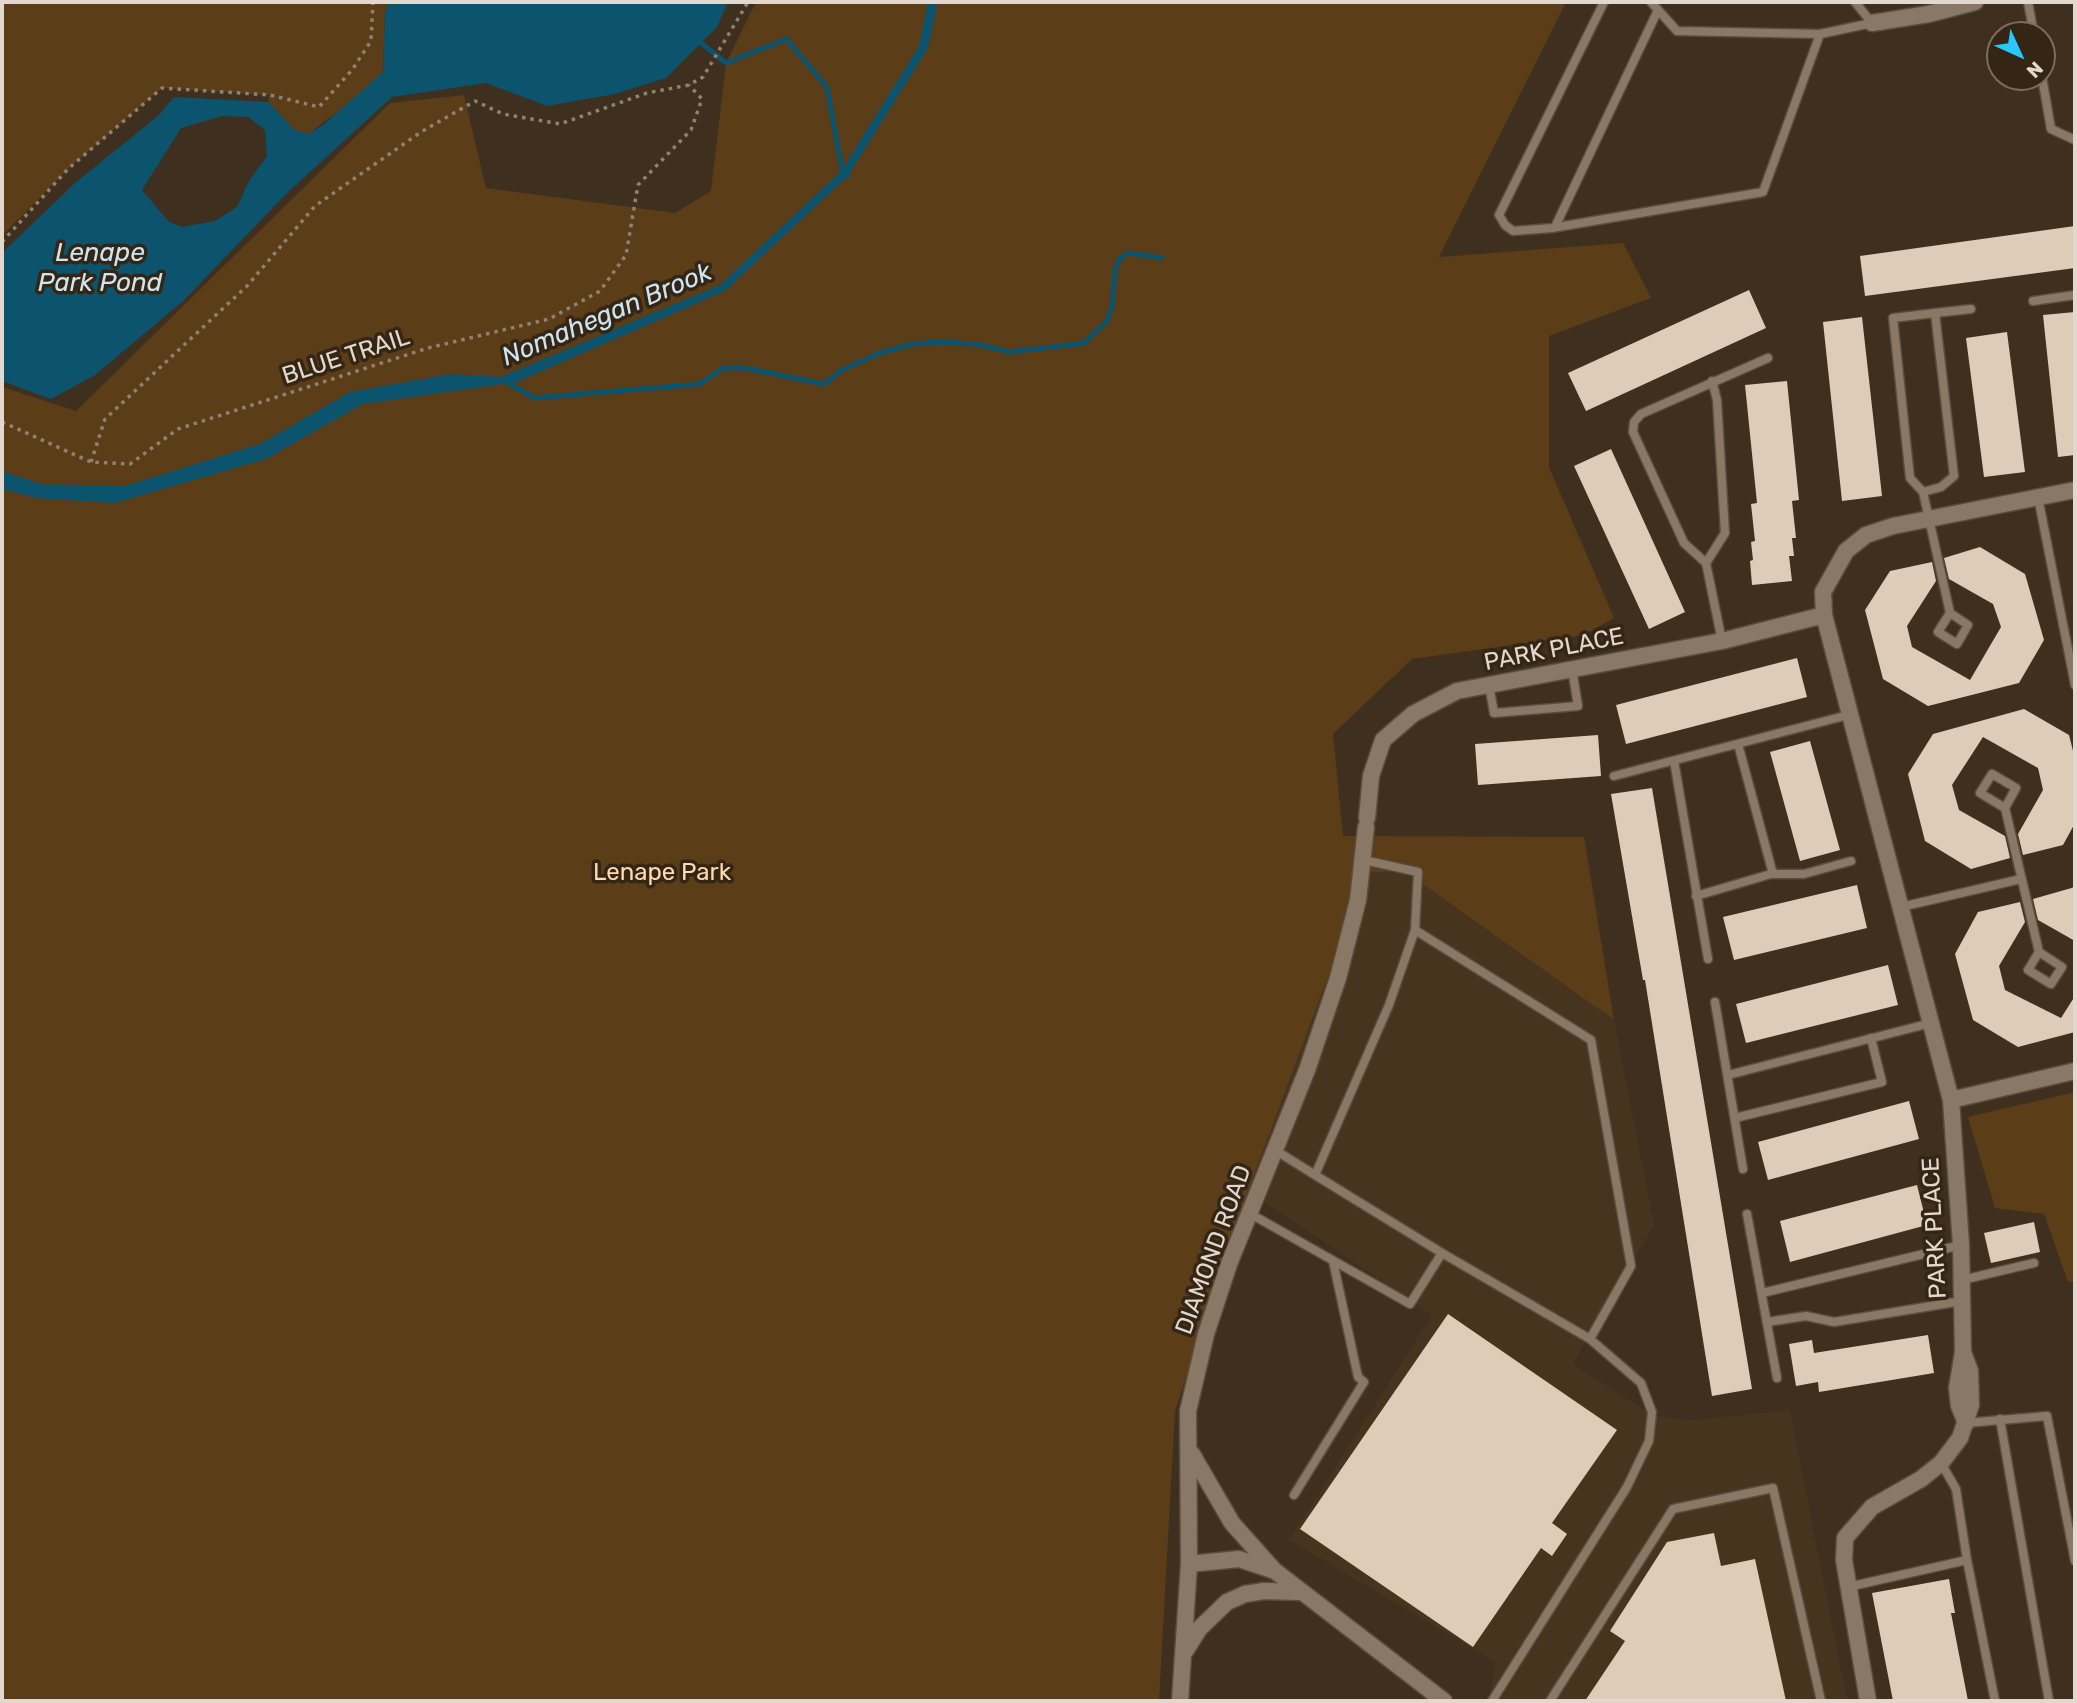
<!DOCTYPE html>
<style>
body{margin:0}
#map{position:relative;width:2077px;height:1703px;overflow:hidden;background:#3e2f1f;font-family:Rubik,sans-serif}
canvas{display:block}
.frame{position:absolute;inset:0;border:4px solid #e2d8ce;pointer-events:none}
.north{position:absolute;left:1986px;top:21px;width:70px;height:70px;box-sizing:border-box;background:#342515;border:2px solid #7a6d5f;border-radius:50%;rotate:135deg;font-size:19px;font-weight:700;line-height:28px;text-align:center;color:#e2d8ce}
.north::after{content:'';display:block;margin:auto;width:24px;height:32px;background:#28c8ff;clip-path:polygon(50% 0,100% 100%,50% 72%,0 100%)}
</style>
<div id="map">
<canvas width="2077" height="1703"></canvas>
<div class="frame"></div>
<div class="north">N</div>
</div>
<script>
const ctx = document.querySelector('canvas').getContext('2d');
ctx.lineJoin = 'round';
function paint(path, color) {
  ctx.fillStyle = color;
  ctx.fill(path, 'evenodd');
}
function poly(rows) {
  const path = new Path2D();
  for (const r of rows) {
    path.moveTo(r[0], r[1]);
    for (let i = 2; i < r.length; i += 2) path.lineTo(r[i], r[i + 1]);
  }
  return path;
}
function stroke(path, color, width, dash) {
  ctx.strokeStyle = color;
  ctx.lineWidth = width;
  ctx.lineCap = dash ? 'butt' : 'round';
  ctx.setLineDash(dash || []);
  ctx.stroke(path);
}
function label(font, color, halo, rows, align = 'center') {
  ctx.font = font + ' Rubik,sans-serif';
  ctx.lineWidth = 7;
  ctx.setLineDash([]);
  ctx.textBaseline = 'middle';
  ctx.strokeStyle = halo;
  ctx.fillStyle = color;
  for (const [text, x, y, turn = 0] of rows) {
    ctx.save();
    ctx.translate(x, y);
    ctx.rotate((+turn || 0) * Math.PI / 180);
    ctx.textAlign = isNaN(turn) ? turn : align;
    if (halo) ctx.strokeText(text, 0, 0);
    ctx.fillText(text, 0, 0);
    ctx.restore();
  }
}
const built = poly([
 [1403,870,1614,1020,1654,1225,1573,1364,1654,1416,1692,1420,1790,1410,1847,1701,1489,1701,1495,1662,1289,1540,1432,1315,1248,1191,1348,923,1356,873]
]);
const green = poly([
 [2,2,390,2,385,12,383,72,365,91,308,134,295,130,268,102,269,95,162,88,68,169,2,236],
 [756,2,1566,2,1439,257,1623,243,1651,298,1549,336,1549,467,1614,618,1584,635,1412,659,1333,734,1343,836,1584,837,1614,1020,1403,870,1356,874,1348,923,1248,1191,1175,1411,1159,1701,2,1701,2,387,76,411,390,103,464,95,486,188,675,213,711,191,726,63],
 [2075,1092,2075,1281,2068,1282,2044,1214,1995,1208,1968,1117]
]);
const water = poly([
 [390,2,728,2,717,27,666,78,615,94,547,106,486,83,392,97,287,193,183,301,95,375,51,399,2,381,2,253,75,183,158,116,174,97,268,102,295,130,308,134,323,125,383,72,385,12],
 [222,116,248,117,265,130,267,156,249,181,237,207,215,221,182,227,169,222,142,190,181,128],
 [928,2,938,2,928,48,848,176,725,291,517,382,363,404,266,459,115,503,36,498,2,489,2,471,41,484,125,486,260,444,350,392,451,374,501,377,720,285,842,170,919,46]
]);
const stream = poly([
 [701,43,726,63,786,39,827,87,842,170,848,176],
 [506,382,535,398,700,384,723,368,745,368,824,384,842,370,880,353,912,344,939,342,976,344,1010,352,1084,343,1107,321,1112,307,1115,270,1120,258,1129,253,1162,258]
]);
const building = poly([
 [2075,226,2075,268,1865,296,1860,256],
 [1749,290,1766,328,1586,411,1568,373],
 [2075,312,2075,455,2058,457,2043,315],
 [1862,317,1882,496,1842,501,1823,322],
 [2007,332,2025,472,1984,477,1966,338],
 [1787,381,1799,500,1792,501,1796,538,1792,538,1794,556,1789,556,1792,581,1752,585,1750,561,1753,560,1751,542,1755,541,1751,504,1757,503,1745,385],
 [1611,449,1685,612,1649,629,1574,466],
 [1980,547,2025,574,2044,640,2019,683,1928,706,1883,679,1865,610,1890,571,1932,562,1936,581,1907,626,1912,647,1970,680,2001,627,1993,604,1949,579,1944,558],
 [1797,658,1807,697,1626,744,1616,705],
 [2024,709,2069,735,2075,759,2075,823,2063,845,2023,855,2018,834,2043,790,2038,768,1983,737,1952,785,1959,810,2005,836,2010,858,1971,869,1925,841,1908,774,1933,734],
 [1598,735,1601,776,1478,785,1475,744],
 [1810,741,1840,850,1800,861,1770,752],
 [1652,788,1752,1389,1712,1396,1645,980,1643,980,1611,794],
 [1857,885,1867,928,1734,960,1723,917],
 [2075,887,2075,941,2038,920,2033,899],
 [2020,902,2025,922,1999,966,2005,990,2061,1018,2075,996,2075,1032,2018,1047,1973,1020,1955,954,1978,912],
 [1888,965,1898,1005,1746,1043,1736,1004],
 [1909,1101,1919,1139,1768,1180,1758,1142],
 [1917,1185,1927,1225,1790,1262,1780,1221],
 [2034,1222,2040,1252,1991,1263,1984,1233],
 [1448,1314,1617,1430,1552,1523,1567,1534,1552,1556,1541,1548,1473,1647,1300,1529],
 [1928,1335,1934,1373,1819,1392,1818,1382,1796,1386,1789,1344,1812,1340,1814,1353],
 [1714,1533,1721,1566,1755,1559,1786,1701,1585,1701,1625,1641,1610,1631,1667,1542],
 [1949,1579,1955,1613,1951,1613,1968,1701,1893,1701,1872,1593]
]);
const path = poly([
 [2,242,68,169,162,88,270,95,319,107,352,70,371,41,373,2],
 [2,422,91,462,130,464,178,429,428,348,549,319,600,291,626,255,638,185,691,130,702,99,689,85],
 [91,462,105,419,247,286,315,206,421,132,475,101,503,114,560,124,647,93,689,85,703,77,748,2]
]);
const service = poly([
 [1604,2,1499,215,1505,225,1513,231,1552,228,1763,192,1820,34],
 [1651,2,1677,31,1820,34,1872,23,1855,2],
 [2028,2,2034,35],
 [2042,77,2051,129,2075,140],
 [1555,227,1658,10],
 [2033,301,2075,295],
 [1935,313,1971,309],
 [1923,492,1941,487,1954,476,1935,313,1893,318,1910,478,1923,492,1950,613,1968,625,1957,644,1938,632,1950,613],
 [2038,497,2075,685],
 [1706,563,1725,533,1717,400,1712,381],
 [1722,641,1706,563,1684,543,1633,432,1634,422,1641,414,1768,358],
 [1489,685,1494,713,1578,706,1572,669],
 [1738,744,1773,874],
 [1674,761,1708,959],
 [1614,776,1852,714],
 [2005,808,1980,793,1992,774,2016,788,2005,808,2039,952,2062,967,2051,984,2028,970,2039,952],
 [1364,860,1418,872,1415,930],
 [1696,896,1771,874,1804,874,1851,861],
 [1901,907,2021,879],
 [1715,1002,1743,1169],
 [1728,1075,1931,1023],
 [1735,1118,1882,1082,1871,1038],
 [1275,1150,1315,1175,1389,1005,1415,930,1591,1040,1631,1266,1590,1339,1641,1383,1652,1412,1649,1441,1627,1487,1492,1701],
 [1315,1175,1442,1253],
 [1249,1213,1410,1304,1442,1253,1590,1339],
 [1747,1214,1777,1378],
 [1962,1280,2034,1263],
 [1762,1293,1961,1245],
 [1767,1322,1806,1316,1834,1322,1962,1301],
 [2000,1419,2049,1701],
 [1966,1423,2047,1416,2075,1561],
 [1294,1495,1364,1382,1358,1377,1333,1261],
 [1967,1560,1995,1701],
 [1848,1587,1967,1560,1956,1489,1941,1463],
 [1550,1701,1673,1509,1773,1488,1821,1701]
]);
const minor = poly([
 [1872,23,1929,14,1975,2],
 [1367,818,1371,776,1383,740,1413,714,1457,691,1722,641,1824,615],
 [1951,1100,2075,1071],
 [1966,1423,1959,1406,1957,1388,1963,1352,1961,1245,1951,1100,1824,615,1823,592,1846,551,1866,535,1893,526,2075,490],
 [1192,1454,1232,1523,1273,1569],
 [1189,1564,1239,1559,1275,1571,1444,1701],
 [1186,1650,1199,1629,1227,1602,1245,1594,1264,1591,1300,1592],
 [1180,1701,1189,1564,1188,1411,1206,1334,1229,1264,1307,1070,1338,978,1358,900,1366,827],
 [1868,1701,1844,1560,1845,1538,1872,1507,1921,1479,1941,1463,1960,1438,1971,1405,1970,1371,1963,1352]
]);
const streetNames = [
 ["BLUE TRAIL",346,357,-18],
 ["PARK PLACE",1554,650,-11],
 ["PARK PLACE",1935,1228,-93],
 ["DIAMOND ROAD",1214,1250,-70]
];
const parkNames = [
 ["Lenape Park",662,873]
];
const waterNames = [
 ["Lenape",100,253],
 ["Park Pond",100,283],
 ["Nomahegan Brook",607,315,-23]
];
paint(built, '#47341e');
paint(green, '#5b3d18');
paint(water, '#0c546d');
stroke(stream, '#0c546d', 5);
paint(building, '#dfccb8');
stroke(service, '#5a4d3f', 11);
stroke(minor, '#5a4d3f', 19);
stroke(path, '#8f8275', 3.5, [3.5, 5]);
stroke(service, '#897865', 8);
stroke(minor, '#897865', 16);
label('24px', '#e2d8ce', '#342515', streetNames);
label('24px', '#fddab4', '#342515', parkNames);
label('italic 26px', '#cce5f1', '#342515', waterNames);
</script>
